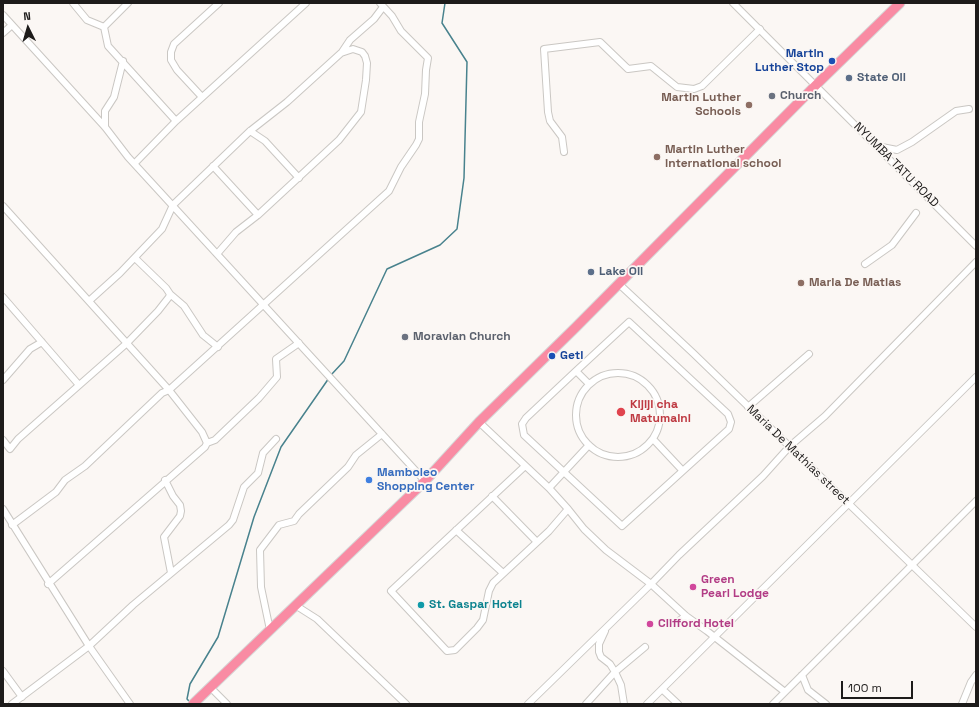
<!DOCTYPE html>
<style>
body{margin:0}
#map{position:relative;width:979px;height:707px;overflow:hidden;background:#fbf7f4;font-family:"Space Grotesk",sans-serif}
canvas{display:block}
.frame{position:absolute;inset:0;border:4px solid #1d1b1a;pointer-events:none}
.north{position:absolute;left:8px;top:8px;width:40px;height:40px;-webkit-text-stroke:3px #fbf7f4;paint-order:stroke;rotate:355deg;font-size:11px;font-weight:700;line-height:16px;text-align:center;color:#1d1b1a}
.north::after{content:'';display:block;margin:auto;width:14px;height:18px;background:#1d1b1a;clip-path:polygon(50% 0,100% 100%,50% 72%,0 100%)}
.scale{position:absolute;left:841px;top:681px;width:72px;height:18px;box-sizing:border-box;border:2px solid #1d1b1a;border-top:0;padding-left:5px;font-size:12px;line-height:14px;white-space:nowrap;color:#1d1b1a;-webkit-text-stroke:3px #fbf7f4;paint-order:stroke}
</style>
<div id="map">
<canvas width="979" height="707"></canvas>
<div class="frame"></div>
<div class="north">N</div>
<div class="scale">100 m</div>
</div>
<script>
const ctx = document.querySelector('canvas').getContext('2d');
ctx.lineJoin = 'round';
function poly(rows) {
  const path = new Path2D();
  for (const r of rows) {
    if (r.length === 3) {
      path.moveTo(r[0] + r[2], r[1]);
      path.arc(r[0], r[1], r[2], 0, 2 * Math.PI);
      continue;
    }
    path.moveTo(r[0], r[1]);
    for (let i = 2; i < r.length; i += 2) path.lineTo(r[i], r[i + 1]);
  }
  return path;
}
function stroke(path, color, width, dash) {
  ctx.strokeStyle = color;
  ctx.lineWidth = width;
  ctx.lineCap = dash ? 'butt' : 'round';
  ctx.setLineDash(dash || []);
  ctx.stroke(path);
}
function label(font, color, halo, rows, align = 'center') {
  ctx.font = font + ' "Space Grotesk",sans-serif';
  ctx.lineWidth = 3.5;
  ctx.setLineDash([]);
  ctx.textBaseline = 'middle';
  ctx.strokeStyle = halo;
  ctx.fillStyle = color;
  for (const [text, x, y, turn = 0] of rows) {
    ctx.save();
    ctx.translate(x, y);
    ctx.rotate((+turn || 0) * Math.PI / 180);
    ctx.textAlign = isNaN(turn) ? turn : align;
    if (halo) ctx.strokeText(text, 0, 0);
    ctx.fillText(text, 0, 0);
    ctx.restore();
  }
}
const stream = poly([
 [331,375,344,361,387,269,440,245,457,229,464,178,467,62,442,23,445,3],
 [190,702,187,699,190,684,218,637,254,517,281,447,329,378]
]);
const minor = poly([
 [73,3,87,20,104,27,108,46,176,121],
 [733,3,976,246],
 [3,15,105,127,128,157,425,481],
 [104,27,128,3],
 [3,33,12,25],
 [342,52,350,40,374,19,383,7],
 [202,97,177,70,171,60,171,52,174,44,219,3],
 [105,127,105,111,114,97,123,61],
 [250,131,265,141,299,178],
 [877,146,897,150,912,142,956,111,969,109],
 [564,152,562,137,550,121,548,112,544,49,600,42,628,69,651,66,677,87,694,89,702,86,760,29],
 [135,163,176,121,306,3],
 [213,166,258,215],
 [3,206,169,390,162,393,85,466,65,480,56,492,12,525],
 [865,264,892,245,916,213],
 [619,284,693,353,976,627],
 [170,294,184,306,203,335,218,347],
 [3,297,79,385],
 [89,301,120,273,162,229,173,205,250,131,287,102,341,53,353,49,362,52,365,56,367,63,366,80,361,112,339,140,258,215,236,232,217,254],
 [629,322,728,414,731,422,729,429,622,526,524,435,522,424,526,418,576,371,629,322],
 [576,371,589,384],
 [618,415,42],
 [3,380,30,349,42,342],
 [748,407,809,354],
 [479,422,549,488,568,509,584,529,606,550,651,584,686,616,707,631,785,692],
 [653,439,682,470],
 [3,440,10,449,18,439,127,343,158,311,169,297,170,294,166,288,135,258],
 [207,443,215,440,259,398,277,377,276,359,299,343],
 [524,467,391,591,447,651,455,650,477,628,483,620,489,591,493,583,549,531,568,509],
 [165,480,173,496,180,505,181,511,180,516,164,537,171,573],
 [549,488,589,445],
 [492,496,537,542],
 [3,509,89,646,130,704],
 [456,530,503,573],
 [48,584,205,447,207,443,202,432,169,390,389,191,401,167,416,145,419,139,419,122,425,94,426,70,428,58,401,31,392,16,380,3],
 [295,605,317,619,406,704],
 [674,624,686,616],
 [270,630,261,587,260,550,279,525,294,521,299,514,348,467,356,455,382,434],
 [605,631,599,644,599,652,601,657,610,664,615,672,621,685,624,704],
 [3,671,22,697],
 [802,675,808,690,826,704],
 [211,688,227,704],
 [662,689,678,704],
 [12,704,89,646,133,605,229,525,233,520,244,487,258,473,263,453,276,439],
 [528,704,651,584,679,555,763,476,790,446,825,416,976,262],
 [586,704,615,672,645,647],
 [647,704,976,377],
 [773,704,976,501],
 [962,704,971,682,976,675]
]);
const highway = poly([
 [193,704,425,481,479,422,576,327,816,85,900,3]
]);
const markers = [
 [832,61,4,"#1a4fb4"],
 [849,78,4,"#5c6f8a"],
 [772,96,4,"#6b7280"],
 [749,105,4,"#8d6e63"],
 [657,157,4,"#8d6e63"],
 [591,272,4,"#5c6f8a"],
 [801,283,4,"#8d6e63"],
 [405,337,4,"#6b7280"],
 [552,356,4,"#1a4fb4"],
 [621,412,5,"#e0444e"],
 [369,480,4,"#3f7fe0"],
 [693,587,4,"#d1479c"],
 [421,605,4,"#0f9aa8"],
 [650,624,4,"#d1479c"]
];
const transitNames = [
 ["Martin",824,54],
 ["Luther Stop",824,68],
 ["Geti",560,356,"left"]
];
const serviceNames = [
 ["State Oil",857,78],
 ["Lake Oil",599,272]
];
const worshipNames = [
 ["Church",780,96],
 ["Moravian Church",413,337]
];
const educationNames = [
 ["Martin Luther",741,98,"right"],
 ["Schools",741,112,"right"],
 ["Martin Luther",665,150],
 ["international school",665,164],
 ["Maria De Matias",809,283]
];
const streetNames = [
 ["NYUMBA TATU ROAD",896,165,45],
 ["Maria De Mathias street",798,455,44]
];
const healthNames = [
 ["Kijiji cha",630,405],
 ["Matumaini",630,419]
];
const shopNames = [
 ["Mamboleo",377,473],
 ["Shopping Center",377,487]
];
const hotelNames = [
 ["Green",701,580],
 ["Pearl Lodge",701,594],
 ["Clifford Hotel",658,624]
];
const cultureNames = [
 ["St. Gaspar Hotel",429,605]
];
stroke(stream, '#48828d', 1.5);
stroke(minor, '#cac7c3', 8);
stroke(highway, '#d6d6d6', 11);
stroke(minor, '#fff', 6);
stroke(highway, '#f98ba3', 9);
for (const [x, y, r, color] of markers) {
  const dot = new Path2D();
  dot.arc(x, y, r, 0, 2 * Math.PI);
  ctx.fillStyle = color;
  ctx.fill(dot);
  stroke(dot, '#fbf7f4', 1.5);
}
label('bold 12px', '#164399', '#fbf7f4', transitNames, 'right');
label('bold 12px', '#4e5e75', '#fbf7f4', serviceNames, 'left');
label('bold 12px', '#5b616d', '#fbf7f4', worshipNames, 'left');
label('bold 12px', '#785e54', '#fbf7f4', educationNames, 'left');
label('12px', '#1d1b1a', '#fbf7f4', streetNames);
label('bold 12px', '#be3a42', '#fbf7f4', healthNames, 'left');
label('bold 12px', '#366cbe', '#fbf7f4', shopNames, 'left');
label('bold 12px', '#b23c85', '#fbf7f4', hotelNames, 'left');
label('bold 12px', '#0d838f', '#fbf7f4', cultureNames, 'left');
</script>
